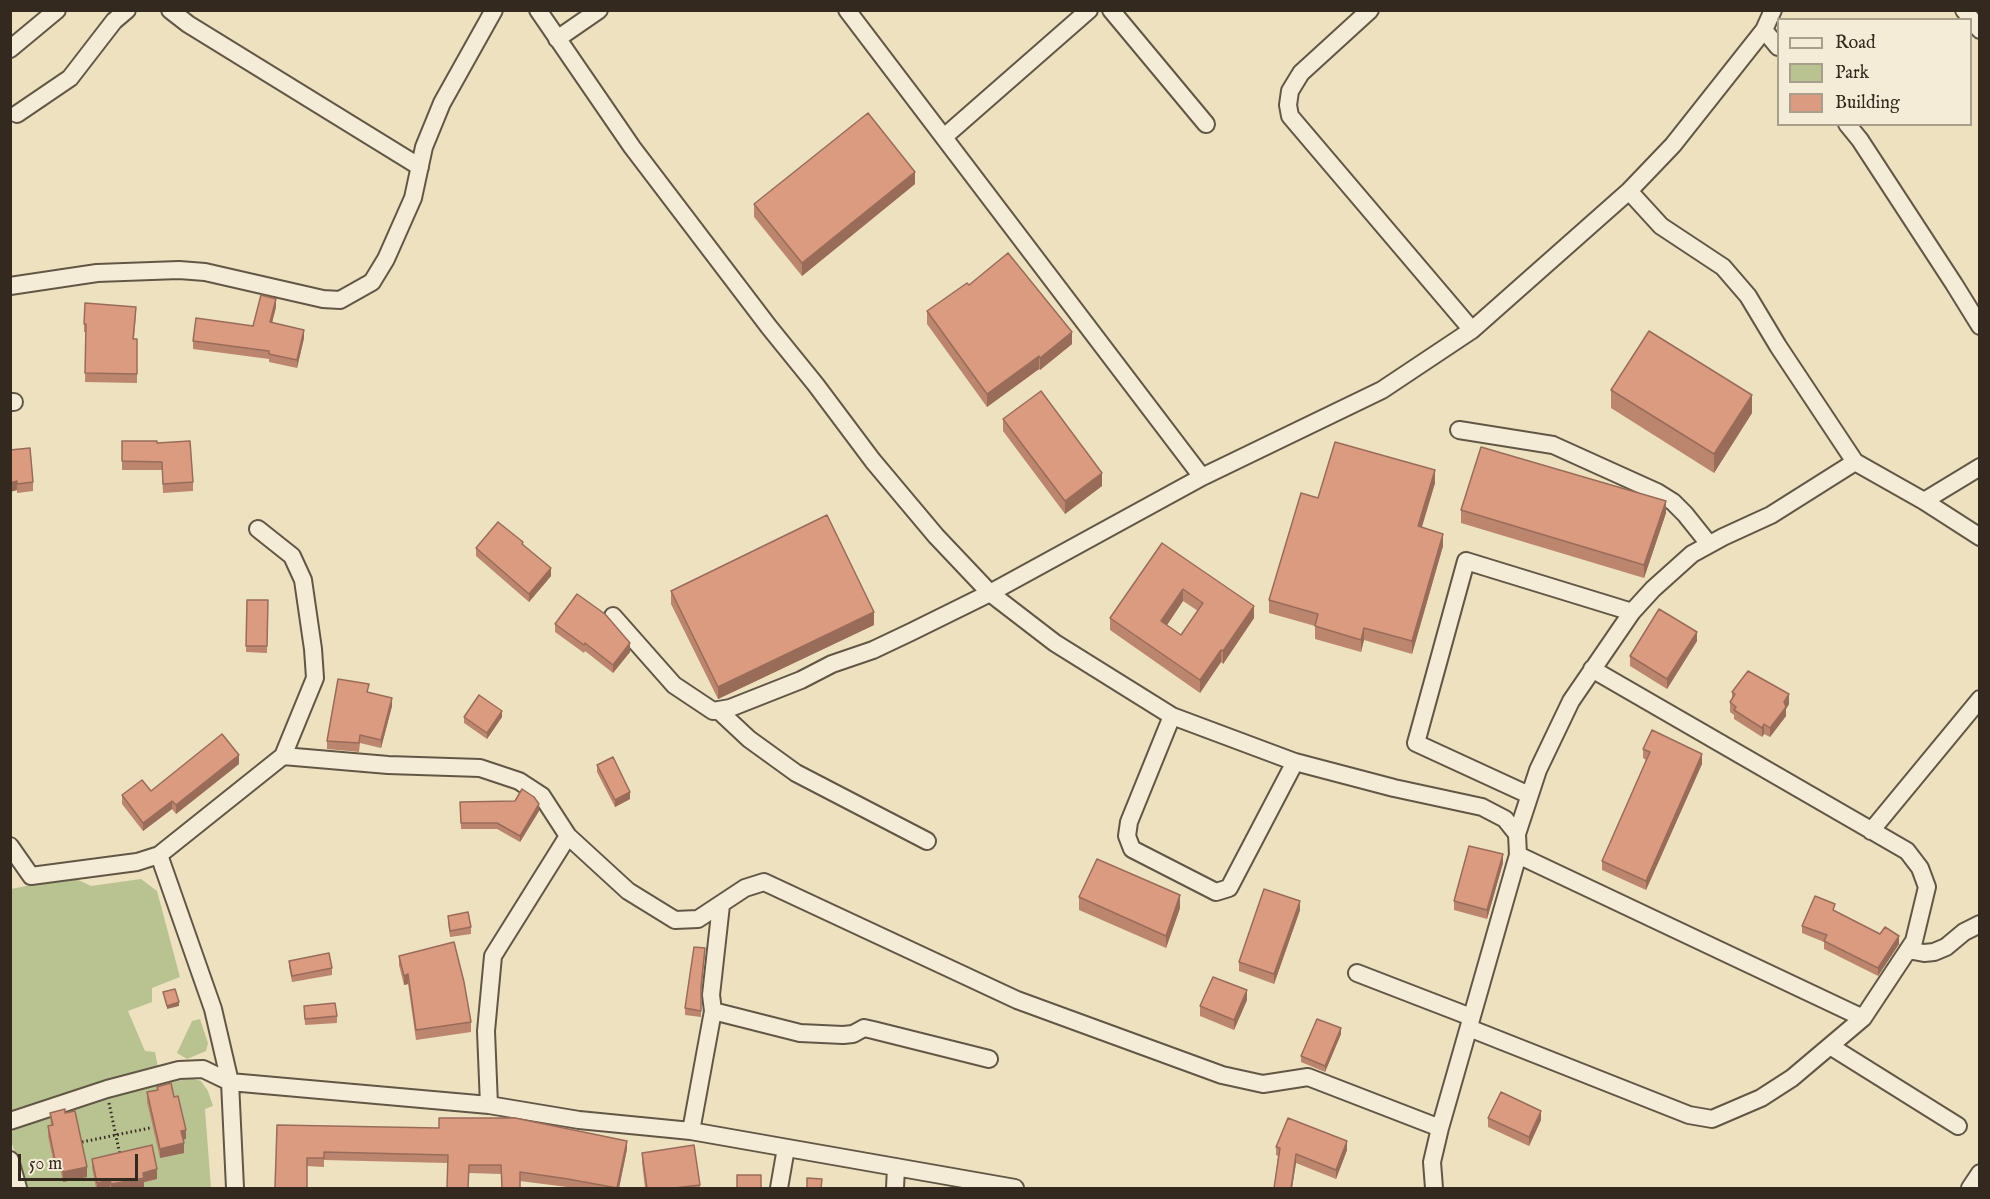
<!DOCTYPE html>
<style>
body{margin:0}
#map{position:relative;width:1990px;height:1199px;overflow:hidden;background:#eee1c0;font-family:"IM FELL English",serif}
canvas{display:block}
.frame{position:absolute;inset:0;border:12px solid #33291e;pointer-events:none}
.legend{position:absolute;left:1777px;top:18px;width:195px;height:108px;box-sizing:border-box;background:#f4ecd6;border:2px solid #a79e8c;margin:0;padding:8px 10px;list-style:none;font-size:18px;color:#33291e}
.legend li{display:flex;align-items:center;gap:12px;height:30px}
.legend b{width:30px;border:2px solid #a79e8c}
.scale{position:absolute;left:18px;top:1154px;width:120px;height:27px;box-sizing:border-box;border:3px solid #33291e;border-top:0;padding-left:8px;font-size:18px;line-height:21px;white-space:nowrap;color:#33291e;-webkit-text-stroke:4px #f4ecd6;paint-order:stroke}
</style>
<div id="map">
<canvas width="1990" height="1199"></canvas>
<div class="frame"></div>
<ul class="legend">
<li><b style="height:8px;background:#f4ecd6"></b>Road</li>
<li><b style="height:16px;background:#b9c392"></b>Park</li>
<li><b style="height:16px;background:#db9b80"></b>Building</li>
</ul>
<div class="scale">50 m</div>
</div>
<script>
const ctx = document.querySelector('canvas').getContext('2d');
ctx.lineJoin = 'round';
function paint(path, color) {
  ctx.fillStyle = color;
  ctx.fill(path, 'evenodd');
}
function poly(rows) {
  const path = new Path2D();
  for (const r of rows) {
    path.moveTo(r[0], r[1]);
    for (let i = 2; i < r.length; i += 2) path.lineTo(r[i], r[i + 1]);
  }
  return path;
}
function stroke(path, color, width, dash) {
  ctx.strokeStyle = color;
  ctx.lineWidth = width;
  ctx.lineCap = dash ? 'butt' : 'round';
  ctx.setLineDash(dash || []);
  ctx.stroke(path);
}
const green = poly([
 [72,877,91,886,141,879,157,891,180,977,152,988,152,1002,128,1011,145,1051,155,1052,158,1067,11,1110,11,889],
 [200,1019,208,1043,206,1051,187,1059,177,1053,192,1021],
 [190,1078,201,1081,208,1091,213,1106,205,1109,211,1188,27,1188,11,1141,11,1135,15,1126,86,1103]
]);
const path = poly([
 [109,1103,120,1155],
 [82,1142,150,1128]
]);
const minor = poly([
 [170,10,188,24,420,167],
 [538,10,632,147,769,327,816,385,873,461,936,536,990,593,1055,643,1172,716,1295,762,1394,788,1482,807,1505,819,1517,834,1518,855,1440,1128,1432,1162,1434,1188],
 [847,10,1202,477],
 [1111,10,1206,124],
 [1370,10,1301,73,1290,91,1288,105,1290,116,1472,330],
 [1964,10,1980,30],
 [1764,30,1778,47],
 [557,39,599,10],
 [10,49,57,10],
 [17,114,70,78,114,21,127,10],
 [1847,124,1860,140,1954,284,1980,326],
 [944,137,1089,10],
 [1629,191,1661,226,1723,267,1748,296,1778,346,1855,462,1924,501,1980,537],
 [10,286,97,273,179,270,205,272,323,299,340,300,372,282,386,259,413,198,424,147,442,103,494,10],
 [10,402,14,402],
 [1459,430,1553,445,1657,492,1673,502,1685,514,1709,544],
 [1924,501,1980,467],
 [613,616,674,685,713,711,730,708,801,680,832,664,873,650,911,632,990,593,1202,477,1382,390,1472,330,1629,191,1673,145,1764,30,1773,10],
 [718,710,749,739,796,773,927,841],
 [1172,716,1129,822,1127,836,1132,849,1216,892,1229,888,1295,762],
 [283,756,388,765,480,768,519,781,542,796,568,836,628,891,675,920,698,919,745,888,764,882,1017,1000,1222,1075,1263,1084,1308,1077,1440,1128],
 [1529,795,1416,743,1466,561,1632,612],
 [1871,831,1980,699],
 [1517,834,1538,770,1571,701,1632,612,1653,589,1692,554,1723,537,1771,515,1855,462],
 [10,846,31,876,137,862,159,855,283,756,315,678,313,649,303,580,292,556,258,529],
 [159,855,213,1009,230,1082,235,1188],
 [1518,855,1863,1018],
 [721,905,711,995,713,1011,800,1033,843,1035,853,1034,864,1028,873,1030,989,1059],
 [1908,950,1924,953,1934,952,1946,947,1964,932,1980,924],
 [1357,973,1471,1017],
 [1469,1028,1689,1115,1712,1119,1761,1098,1792,1078,1863,1018,1914,941,1927,887,1920,868,1907,851,1592,669],
 [1830,1046,1958,1126],
 [489,1105,486,1031,493,956,568,836],
 [10,1121,107,1089,179,1070,203,1069,230,1082,489,1105,579,1120,691,1131,1015,1188],
 [691,1131,713,1011],
 [10,1160,18,1188],
 [779,1188,786,1148],
 [895,1188,896,1167],
 [1970,1188,1980,1173]
]);
const wall = poly([
 [915,184,802,276,754,217,754,204],
 [969,285,1072,344,1040,370,1039,369,987,407,927,324,927,311],
 [276,307,272,323,304,338,297,368,269,362,269,359,193,349,193,341,253,326],
 [136,315,134,339,137,339,137,383,85,382,86,332,84,332,84,324],
 [1611,390,1752,413,1714,473,1611,408],
 [1003,419,1102,486,1065,514,1003,431],
 [122,441,157,443,193,482,193,491,163,493,162,470,122,470],
 [10,450,33,482,33,491,17,493,17,490,10,492],
 [1435,483,1422,527,1443,546,1412,654,1364,640,1361,652,1315,639,1315,626,1269,613,1269,600,1318,498],
 [1461,510,1666,513,1644,578,1461,523],
 [1162,543,1254,618,1223,664,1221,662,1200,693,1110,630,1110,618],
 [1183,601,1198,611,1181,635,1167,625],
 [476,548,551,576,529,602,476,556],
 [671,591,874,625,718,699,671,604],
 [247,600,268,600,267,653,246,652],
 [555,624,630,652,613,673,585,651,584,653,555,632],
 [1697,641,1667,689,1630,666,1630,656],
 [369,692,392,706,381,748,360,743,359,752,327,749,327,741],
 [1732,692,1789,704,1786,709,1786,716,1770,737,1764,734,1762,737,1734,719,1734,715,1730,712,1730,702,1732,699],
 [464,717,502,717,487,739,464,723],
 [1643,749,1702,764,1646,890,1602,870,1602,861,1646,760,1643,758],
 [239,764,176,814,172,809,143,831,122,804,122,795,151,791],
 [597,765,630,799,615,807,597,772],
 [460,802,539,811,520,842,497,829,461,829],
 [1503,863,1487,919,1454,910,1454,901],
 [1079,897,1180,908,1166,948,1079,910],
 [1300,910,1274,984,1239,971,1239,962],
 [1835,911,1899,944,1878,976,1824,949,1824,942,1802,933,1802,926],
 [448,916,471,927,471,934,450,937,448,922],
 [705,955,701,993,701,1017,685,1015,685,1008],
 [399,956,471,1022,471,1032,416,1040,408,984,404,985,399,965],
 [289,961,332,968,332,975,292,982,289,967],
 [1247,1000,1234,1030,1200,1016,1200,1006],
 [304,1006,337,1016,337,1023,305,1025],
 [1341,1034,1325,1072,1301,1062,1301,1056],
 [157,1087,174,1097,186,1139,183,1140,184,1153,160,1158,147,1102,147,1092,157,1090],
 [50,1113,87,1177,63,1182,60,1168,55,1169,48,1136,48,1126,51,1126],
 [1488,1118,1541,1120,1529,1146,1488,1127],
 [277,1125,627,1149,619,1188,575,1188,520,1181,501,1174,469,1173,448,1163,324,1160,324,1167,307,1166],
 [1276,1147,1347,1150,1336,1179,1296,1163,1292,1188,1274,1188,1278,1156,1276,1155],
 [642,1153,700,1185,700,1188,645,1188,642,1162],
 [92,1159,157,1179,144,1182,144,1187,137,1188,96,1188,92,1168]
]);
const shadedWall = poly([
 [915,172,915,184,802,276,802,263],
 [276,299,276,307,270,330,270,322],
 [304,330,304,338,297,368,297,360],
 [1072,332,1072,344,1040,370,1040,358],
 [1039,356,1039,369,987,407,987,394],
 [1752,395,1752,413,1714,473,1714,454],
 [1435,470,1435,483,1418,539,1418,526],
 [1102,473,1102,486,1065,514,1065,501],
 [17,481,17,490,10,492,10,483],
 [1666,501,1666,513,1644,578,1644,565],
 [1443,534,1443,546,1412,654,1412,641],
 [551,568,551,576,529,602,529,594],
 [1183,589,1183,601,1161,634,1161,621],
 [1254,606,1254,618,1223,664,1223,651],
 [874,612,874,625,718,699,718,687],
 [1364,628,1364,640,1361,652,1361,640],
 [1697,632,1697,641,1667,689,1667,679],
 [630,643,630,652,613,673,613,665],
 [1221,650,1221,662,1200,693,1200,680],
 [1789,694,1789,704,1786,709,1786,716,1770,737,1770,728],
 [392,698,392,706,381,748,381,740],
 [502,711,502,717,487,739,487,733],
 [1764,724,1764,734,1762,737,1762,728],
 [1702,754,1702,764,1646,890,1646,881],
 [239,755,239,764,176,814,176,805],
 [630,792,630,799,615,807,615,800],
 [172,801,172,809,143,831,143,823],
 [539,804,539,811,520,842,520,836],
 [1503,854,1503,863,1487,919,1487,910],
 [1180,895,1180,908,1166,948,1166,936],
 [1300,901,1300,910,1274,984,1274,974],
 [1899,936,1899,944,1878,976,1878,968],
 [408,974,408,984,404,985,404,976],
 [1247,990,1247,1000,1234,1030,1234,1020],
 [179,1002,179,1006,167,1009,167,1006],
 [1341,1028,1341,1034,1325,1072,1325,1066],
 [1541,1111,1541,1120,1529,1146,1529,1137],
 [186,1130,186,1139,181,1140,181,1131],
 [627,1141,627,1149,619,1188,617,1188],
 [1347,1141,1347,1150,1336,1179,1336,1170],
 [184,1143,184,1153,160,1158,160,1149],
 [1296,1154,1296,1163,1292,1188,1291,1188],
 [60,1159,60,1168,55,1169,55,1160],
 [87,1167,87,1177,63,1182,63,1172],
 [157,1169,157,1179,144,1182,144,1187,137,1188,111,1188,111,1184,143,1173],
 [110,1180,110,1188,97,1188,97,1183]
]);
const building = poly([
 [868,113,915,172,802,263,754,204,868,113],
 [1008,253,1072,332,1040,358,1039,356,987,394,927,311,967,283,969,285,1008,253],
 [261,295,276,299,270,322,304,330,297,360,269,354,269,351,193,341,196,318,253,326,261,295],
 [85,303,136,307,133,339,137,339,137,374,85,373,86,324,84,324,85,303],
 [1649,331,1752,395,1714,454,1611,390,1649,331],
 [1041,391,1102,473,1065,501,1003,419,1041,391],
 [122,441,157,441,157,443,190,441,193,482,163,484,162,462,122,461,122,441],
 [1335,442,1435,470,1418,526,1443,534,1412,641,1364,628,1361,640,1315,626,1318,614,1269,600,1301,493,1318,498,1335,442],
 [1481,447,1666,501,1644,565,1461,510,1481,447],
 [30,448,33,482,17,484,17,481,10,483,10,450,30,448],
 [827,515,874,612,718,687,671,591,827,515],
 [498,522,523,542,522,544,551,568,529,594,476,548,498,522],
 [1162,543,1254,606,1223,651,1221,650,1200,680,1110,618,1162,543],
 [1183,589,1203,603,1181,635,1161,621,1183,589],
 [577,594,605,614,630,643,613,665,585,643,584,645,555,624,577,594],
 [247,600,268,600,267,646,246,646,247,600],
 [1659,609,1697,632,1667,679,1630,656,1659,609],
 [1748,671,1789,694,1784,702,1786,707,1770,728,1764,724,1762,728,1734,710,1736,707,1730,702,1735,694,1732,692,1748,671],
 [338,679,369,684,367,692,392,698,381,740,360,735,359,743,327,741,338,679],
 [479,695,502,711,487,733,464,717,479,695],
 [1652,730,1702,754,1646,881,1602,861,1650,752,1643,749,1652,730],
 [222,734,239,755,176,805,172,801,143,823,122,795,142,780,151,791,222,734],
 [613,757,630,792,615,800,597,765,613,757],
 [522,789,534,797,539,804,520,836,497,823,461,823,460,802,515,801,522,789],
 [1469,846,1503,854,1487,910,1454,901,1469,846],
 [1097,859,1180,895,1166,936,1079,897,1097,859],
 [1264,889,1300,901,1274,974,1239,962,1264,889],
 [1815,896,1835,904,1833,910,1880,934,1885,927,1899,936,1878,968,1824,941,1827,935,1802,926,1815,896],
 [468,912,471,927,450,931,448,916,468,912],
 [454,942,464,982,471,1022,416,1030,408,974,404,976,399,956,454,942],
 [694,947,705,948,701,987,701,1011,685,1008,694,947],
 [329,953,332,968,292,976,289,961,329,953],
 [1213,977,1247,990,1234,1020,1200,1006,1213,977],
 [175,989,179,1002,167,1006,163,992,175,989],
 [335,1003,337,1016,305,1019,304,1006,335,1003],
 [1317,1019,1341,1028,1325,1066,1301,1056,1317,1019],
 [171,1083,174,1097,178,1096,186,1130,181,1131,184,1143,160,1149,147,1092,158,1090,157,1087,171,1083],
 [1501,1092,1541,1111,1529,1137,1488,1118,1501,1092],
 [65,1109,65,1113,75,1111,87,1167,63,1172,60,1159,55,1160,48,1126,53,1125,50,1113,65,1109],
 [439,1118,515,1118,627,1141,617,1188,568,1179,520,1172,520,1188,502,1188,501,1165,469,1165,468,1188,447,1188,448,1155,324,1152,324,1158,307,1158,307,1188,275,1188,277,1125,439,1128,439,1118],
 [1288,1118,1347,1141,1336,1170,1296,1154,1291,1188,1274,1188,1280,1148,1276,1147,1288,1118],
 [152,1145,157,1169,143,1173,144,1178,111,1184,110,1180,97,1183,92,1159,152,1145],
 [694,1145,700,1185,674,1188,647,1188,642,1153,694,1145],
 [737,1175,761,1175,761,1188,737,1188,737,1175],
 [807,1178,822,1179,821,1188,807,1188,807,1178]
]);
paint(green, '#b9c392');
stroke(minor, '#625746', 20);
stroke(path, '#33291e', 3, [1.5, 3]);
stroke(minor, '#f4ecd6', 16);
paint(wall, '#bc856e');
paint(shadedWall, '#996c5a');
paint(building, '#db9b80');
stroke(building, '#996c5a', 1.5);
</script>
